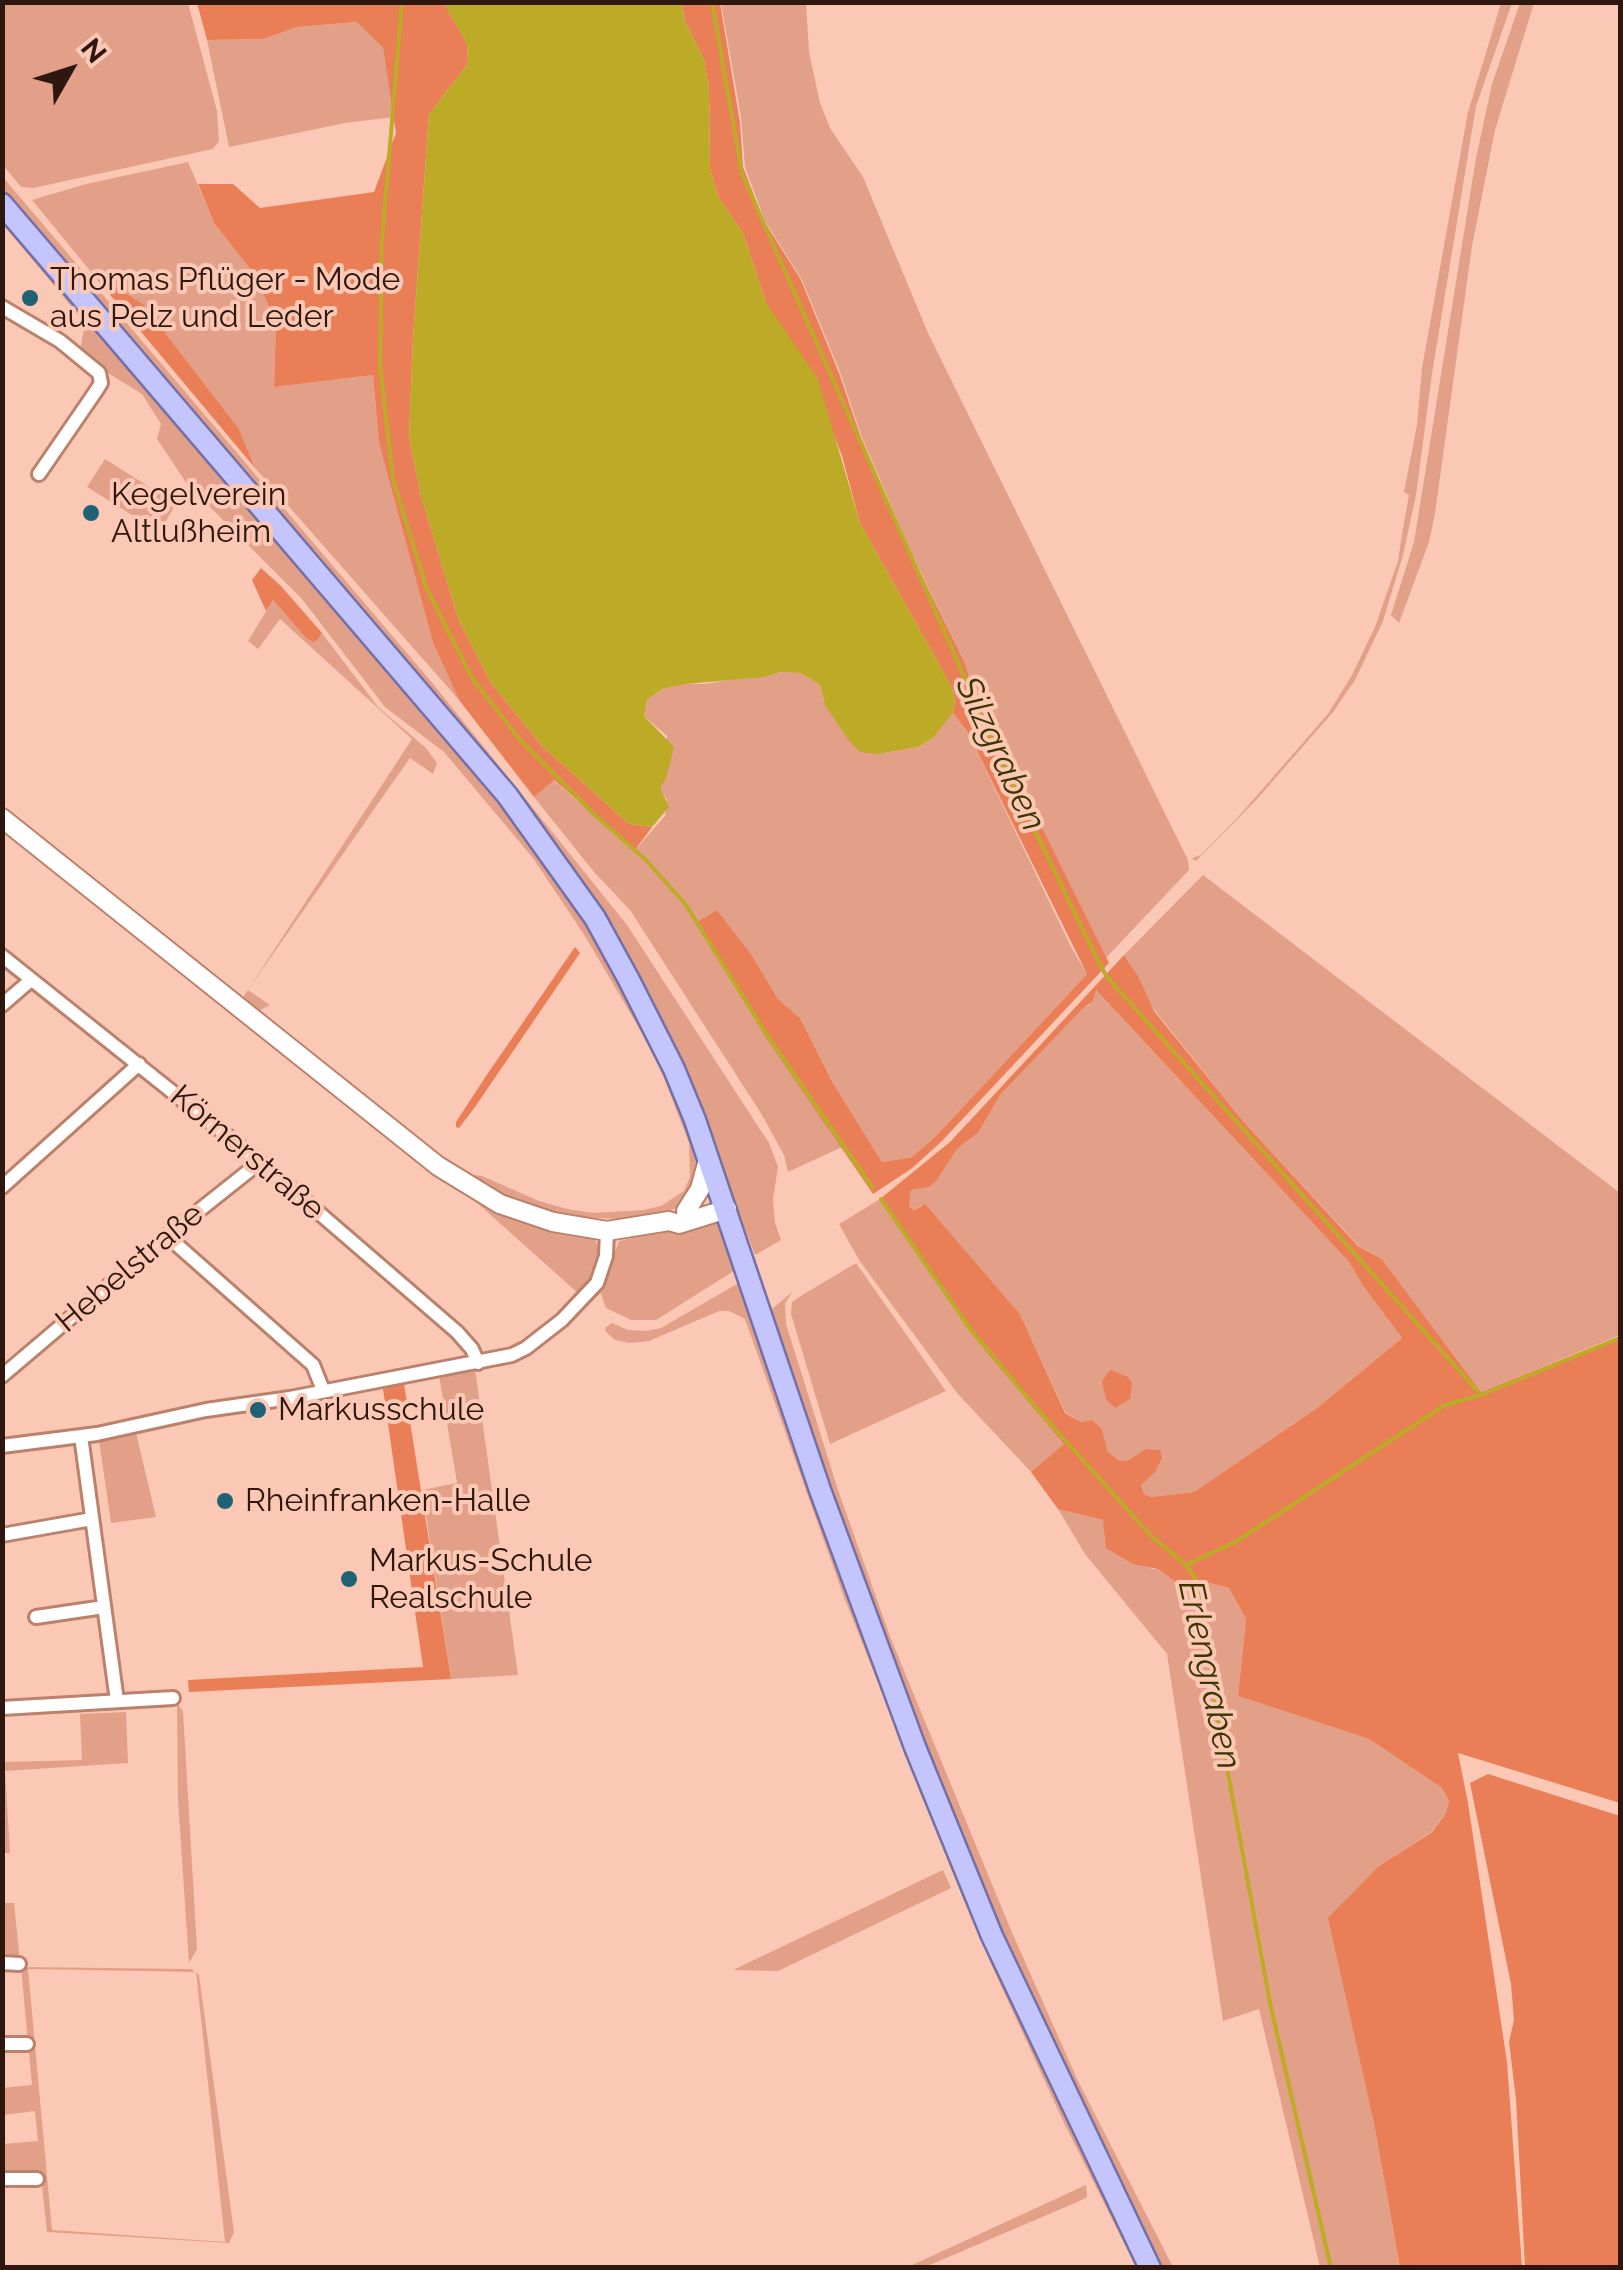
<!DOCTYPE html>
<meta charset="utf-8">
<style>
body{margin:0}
#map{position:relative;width:1623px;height:2270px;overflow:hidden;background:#fbc8b5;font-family:Raleway,sans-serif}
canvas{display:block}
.frame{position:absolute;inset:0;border:5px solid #2d170e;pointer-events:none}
.north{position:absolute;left:20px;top:20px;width:100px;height:100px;-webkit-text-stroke:8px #fbc8b5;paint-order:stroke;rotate:51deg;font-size:28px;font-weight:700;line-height:40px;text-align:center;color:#2d170e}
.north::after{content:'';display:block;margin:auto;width:35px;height:45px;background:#2d170e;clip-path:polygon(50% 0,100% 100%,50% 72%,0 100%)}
</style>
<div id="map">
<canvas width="1623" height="2270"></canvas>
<div class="frame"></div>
<div class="north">N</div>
</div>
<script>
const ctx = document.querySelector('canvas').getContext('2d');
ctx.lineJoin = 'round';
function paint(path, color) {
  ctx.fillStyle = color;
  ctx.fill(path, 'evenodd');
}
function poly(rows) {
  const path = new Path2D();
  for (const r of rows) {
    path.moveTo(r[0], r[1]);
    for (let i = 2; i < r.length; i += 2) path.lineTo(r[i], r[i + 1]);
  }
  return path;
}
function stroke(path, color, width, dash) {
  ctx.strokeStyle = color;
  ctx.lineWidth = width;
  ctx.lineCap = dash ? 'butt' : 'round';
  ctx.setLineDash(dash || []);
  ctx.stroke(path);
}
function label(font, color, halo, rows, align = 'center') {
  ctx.font = font + ' Raleway,sans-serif';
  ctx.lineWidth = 8;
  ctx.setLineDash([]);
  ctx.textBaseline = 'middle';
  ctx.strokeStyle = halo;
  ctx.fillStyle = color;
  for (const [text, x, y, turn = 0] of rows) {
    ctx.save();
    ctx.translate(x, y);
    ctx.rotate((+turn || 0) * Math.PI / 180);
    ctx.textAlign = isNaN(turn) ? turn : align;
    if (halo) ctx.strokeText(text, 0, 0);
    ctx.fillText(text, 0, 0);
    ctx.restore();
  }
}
const green = poly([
 [2,3,188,3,217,111,219,141,213,149,33,188,21,187,3,165],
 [721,3,806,3,809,52,820,103,830,128,863,177,928,333,1188,860,1189,870,1106,958,971,684,965,663,911,552,861,435,840,372,802,280,765,221,745,167,741,117],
 [1501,3,1512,3,1476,106,1432,374,1416,495,1403,555,1383,621,1355,680,1333,712,1257,799,1196,861,1192,858,1201,855,1239,816,1328,714,1352,675,1375,627,1398,561,1403,528,1409,495,1404,492,1417,425,1422,368,1468,112],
 [1520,3,1534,3,1495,130,1472,246,1435,513,1429,542,1399,623,1391,615,1414,542,1476,158,1492,84],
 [358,22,383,48,394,117,345,123,229,147,207,40,263,39,297,27],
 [188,162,214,223,254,274,276,322,274,387,373,375,379,443,433,643,459,700,255,468,239,429,143,304,91,272,32,200,86,184],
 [2,176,434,685,627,925,769,1143,778,1167,773,1199,775,1223,781,1240,755,1255,704,1121,642,989,300,539,3,192],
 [2,212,553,865,622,977,688,1123,698,1175,683,1206,649,1217,621,1219,571,1217,519,1202,470,1179,475,1175,482,1176,539,1201,567,1209,593,1213,644,1210,661,1206,684,1191,690,1177,689,1143,656,1057,585,936,533,858,444,752,385,707,302,599,187,484,157,439,161,424,142,394,103,370,80,351,85,323,3,224],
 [105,459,176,504,159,532,87,487],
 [273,600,305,637,318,639,322,633,378,707,426,748,437,763,433,774,410,758,398,775,248,990,270,1005,257,1012,242,999,248,990,412,739,280,619,258,649,248,641],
 [780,672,801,673,820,685,825,705,878,754,918,747,934,737,953,713,967,731,1071,947,1087,974,937,1135,912,1157,882,1162,833,1083,800,1018,778,999,751,954,717,910,698,922,705,936,764,1035,842,1147,788,1172,784,1155,762,1115,630,910,594,872,534,797,553,780,635,850,665,816,667,800,659,787,667,736,644,716,647,700,662,689,686,684,705,684],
 [1203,875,1620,1193,1620,1335,1481,1392,1382,1259,1359,1246,1243,1121,1148,1002,1138,976,1124,955],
 [1094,988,1349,1262,1363,1286,1402,1338,1317,1408,1194,1492,1151,1497,1144,1494,1141,1485,1146,1479,1145,1449,1129,1460,1120,1461,1108,1452,1102,1429,1092,1420,1081,1422,1065,1412,1020,1314,933,1214,921,1205,914,1210,909,1206,911,1190,929,1187,957,1149,978,1133,1001,1094,1083,1007,1089,1005],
 [466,1193,595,1239,600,1252,587,1286,579,1294],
 [880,1199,972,1335,1065,1444,1031,1472,957,1393,859,1260,839,1224],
 [714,1219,722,1224,737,1269,656,1320,631,1320,606,1308,600,1291,619,1241],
 [856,1263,946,1391,830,1444,791,1314,792,1302,799,1297],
 [742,1281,846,1575,1145,2267,1136,2267,1064,2123,991,1964,845,1600,745,1319,729,1311,719,1311,649,1341,630,1343,615,1340,606,1332,605,1328,612,1323,628,1330,645,1331,661,1328],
 [792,1292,785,1304,786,1324,838,1490,891,1639,1010,1928,1078,2081,1173,2267,1158,2267,1001,1937,887,1657,813,1448,772,1309],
 [475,1369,518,1675,451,1679,422,1490,457,1483,439,1375],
 [136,1433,156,1517,111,1523,99,1440],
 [1058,1509,1103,1520,1152,1569,1158,1569,1178,1584,1206,1582,1229,1588,1246,1619,1238,1696,1369,1739,1442,1788,1449,1801,1446,1813,1431,1832,1379,1866,1373,2118,1400,2267,1320,2267,1259,2009,1223,2021,1167,1654,1085,1554],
 [177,1703,183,1711,197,1949,189,1963,178,1800],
 [126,1712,128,1763,5,1771,10,1853,3,1853,3,1762,82,1760,80,1714],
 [943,1870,951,1888,778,1971,733,1970],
 [3,1903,14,1903,20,1961,3,1960],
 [21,1967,191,1969,199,1975,234,2232,229,2243,47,2232,41,2176,3,2175,3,2144,38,2141,35,2111,3,2115,2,2088,32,2085],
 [28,1969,196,1972,225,2242,52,2230],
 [1086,2185,1087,2197,1082,2200,925,2267,908,2267]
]);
const forest = poly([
 [197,3,444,3,467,44,468,64,429,114,413,339,409,437,421,496,459,621,491,683,542,746,629,824,652,827,635,850,554,780,534,797,459,700,433,643,379,443,373,375,274,387,276,322,254,274,214,223,198,184,233,184,260,208,374,192,396,133,383,48,357,22,297,27,263,39,207,40],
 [682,3,720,3,740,123,743,167,764,221,801,280,839,373,860,435,910,552,965,663,971,684,1109,963,941,1142,911,1169,873,1194,764,1035,697,922,717,910,751,954,778,999,800,1018,833,1083,882,1162,912,1157,937,1135,1087,974,967,731,953,713,955,699,951,686,860,523,842,456,825,411,766,303,743,233,719,198,710,169,709,90,704,60,685,21],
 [91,272,143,304,239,429,255,468],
 [261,568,281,586,322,633,318,639,313,642,305,637,273,600,266,611,252,580],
 [575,947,580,953,475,1107,459,1128,456,1127,456,1122,486,1076],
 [1124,955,1138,976,1154,1011,1243,1121,1358,1246,1382,1259,1481,1392,1620,1336,1620,1803,1458,1753,1468,1803,1507,2062,1522,2267,1400,2267,1373,2118,1328,1918,1379,1866,1432,1832,1446,1813,1449,1801,1442,1788,1369,1739,1238,1696,1246,1619,1229,1588,1206,1582,1178,1584,1158,1569,1133,1564,1106,1548,1103,1520,1058,1509,1031,1472,1064,1444,972,1335,880,1199,950,1142],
 [1096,990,1349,1262,1363,1286,1402,1338,1317,1408,1194,1492,1151,1497,1144,1494,1141,1485,1155,1472,1162,1458,1160,1450,1145,1449,1129,1460,1120,1461,1108,1452,1102,1429,1092,1420,1081,1422,1065,1413,1020,1314,925,1204,914,1210,909,1206,911,1190,929,1187,936,1181,957,1149,978,1133,1001,1094,1083,1008,1093,1001],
 [1110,1370,1128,1377,1132,1383,1130,1399,1115,1408,1106,1399,1102,1381],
 [404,1384,451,1679,189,1692,188,1680,423,1667,383,1389],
 [1488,1774,1620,1816,1620,2267,1525,2267,1516,2099,1509,2042,1514,2020,1511,1984,1470,1783]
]);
const water = poly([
 [444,3,682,3,685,21,704,60,709,90,710,169,719,198,743,233,766,303,818,379,860,523,951,686,955,699,953,713,934,737,918,747,878,754,860,752,850,742,825,705,820,685,801,673,780,672,764,677,686,684,662,689,647,700,644,716,674,747,666,779,660,787,669,807,652,827,629,824,542,746,491,683,459,621,421,496,409,437,413,339,429,114,468,64,467,44]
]);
const stream = poly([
 [402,2,382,240,380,365,393,479,426,587,472,678,521,741,595,815,646,860,686,905,765,1032,872,1187],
 [712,2,742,174,1006,771,1099,963,1107,977,1481,1395],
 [881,1199,971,1330,1039,1411,1150,1535,1186,1565],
 [1331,2268,1270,2003,1217,1713,1197,1581,1186,1565,1237,1541,1445,1405,1481,1395,1620,1338]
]);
const street = poly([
 [2,307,60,341,99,373,101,383,96,391,39,474],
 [2,956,260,1162,457,1332,472,1349,478,1363],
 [2,1005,31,980],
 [2,1187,139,1064],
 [167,1236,313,1365,323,1390],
 [2,1376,167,1236,260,1162],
 [81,1436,117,1701],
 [2,1446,97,1434,206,1410,290,1398,512,1355,526,1348,562,1320,597,1283,606,1256,607,1231],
 [2,1535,92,1519],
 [36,1617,104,1607],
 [2,1708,173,1698],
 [2,1963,19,1964],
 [2,2044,27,2044],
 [2,2179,37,2179]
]);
const secondary = poly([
 [2,818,438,1166,500,1204,553,1222,607,1231,669,1221,679,1224,727,1209],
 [686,1211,700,1189,708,1160]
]);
const primary = poly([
 [2,204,507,795,595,918,629,980,674,1069,695,1120,820,1490,915,1747,992,1936,1150,2268]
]);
const markers = [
 [30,298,10,"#1f6275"],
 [91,513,10,"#1f6275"],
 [258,1410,10,"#1f6275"],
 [225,1501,10,"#1f6275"],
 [349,1579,10,"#1f6275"]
];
const poiNames = [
 ["Thomas Pflüger - Mode",50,280],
 ["aus Pelz und Leder",50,317],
 ["Kegelverein",111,495],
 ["Altlußheim",111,532],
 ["Markusschule",278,1410],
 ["Rheinfranken-Halle",245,1501],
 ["Markus-Schule",369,1561],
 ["Realschule",369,1598]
];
const streetNames = [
 ["Körnerstraße",247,1153,40],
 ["Hebelstraße",130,1268,-40]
];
const waterNames = [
 ["Silzgraben",1000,754,65],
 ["Erlengraben",1209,1675,78]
];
paint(green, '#e2a088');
paint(forest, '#ea7f57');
paint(water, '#bdab27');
stroke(stream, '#bdab27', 4);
stroke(street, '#bb816b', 18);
stroke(secondary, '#bb816b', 22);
stroke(primary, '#746fa7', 25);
stroke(street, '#fff', 12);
stroke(secondary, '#fff', 18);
stroke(primary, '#c3c5fc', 20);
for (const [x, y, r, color] of markers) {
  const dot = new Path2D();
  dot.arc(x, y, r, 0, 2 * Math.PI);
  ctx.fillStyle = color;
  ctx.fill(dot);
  stroke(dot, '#fbc8b5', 4);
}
label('32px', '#2d170e', '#fbc8b5', poiNames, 'left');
label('32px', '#2d170e', '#fbc8b5', streetNames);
label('italic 35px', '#3c3500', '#fbc8b5', waterNames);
</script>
